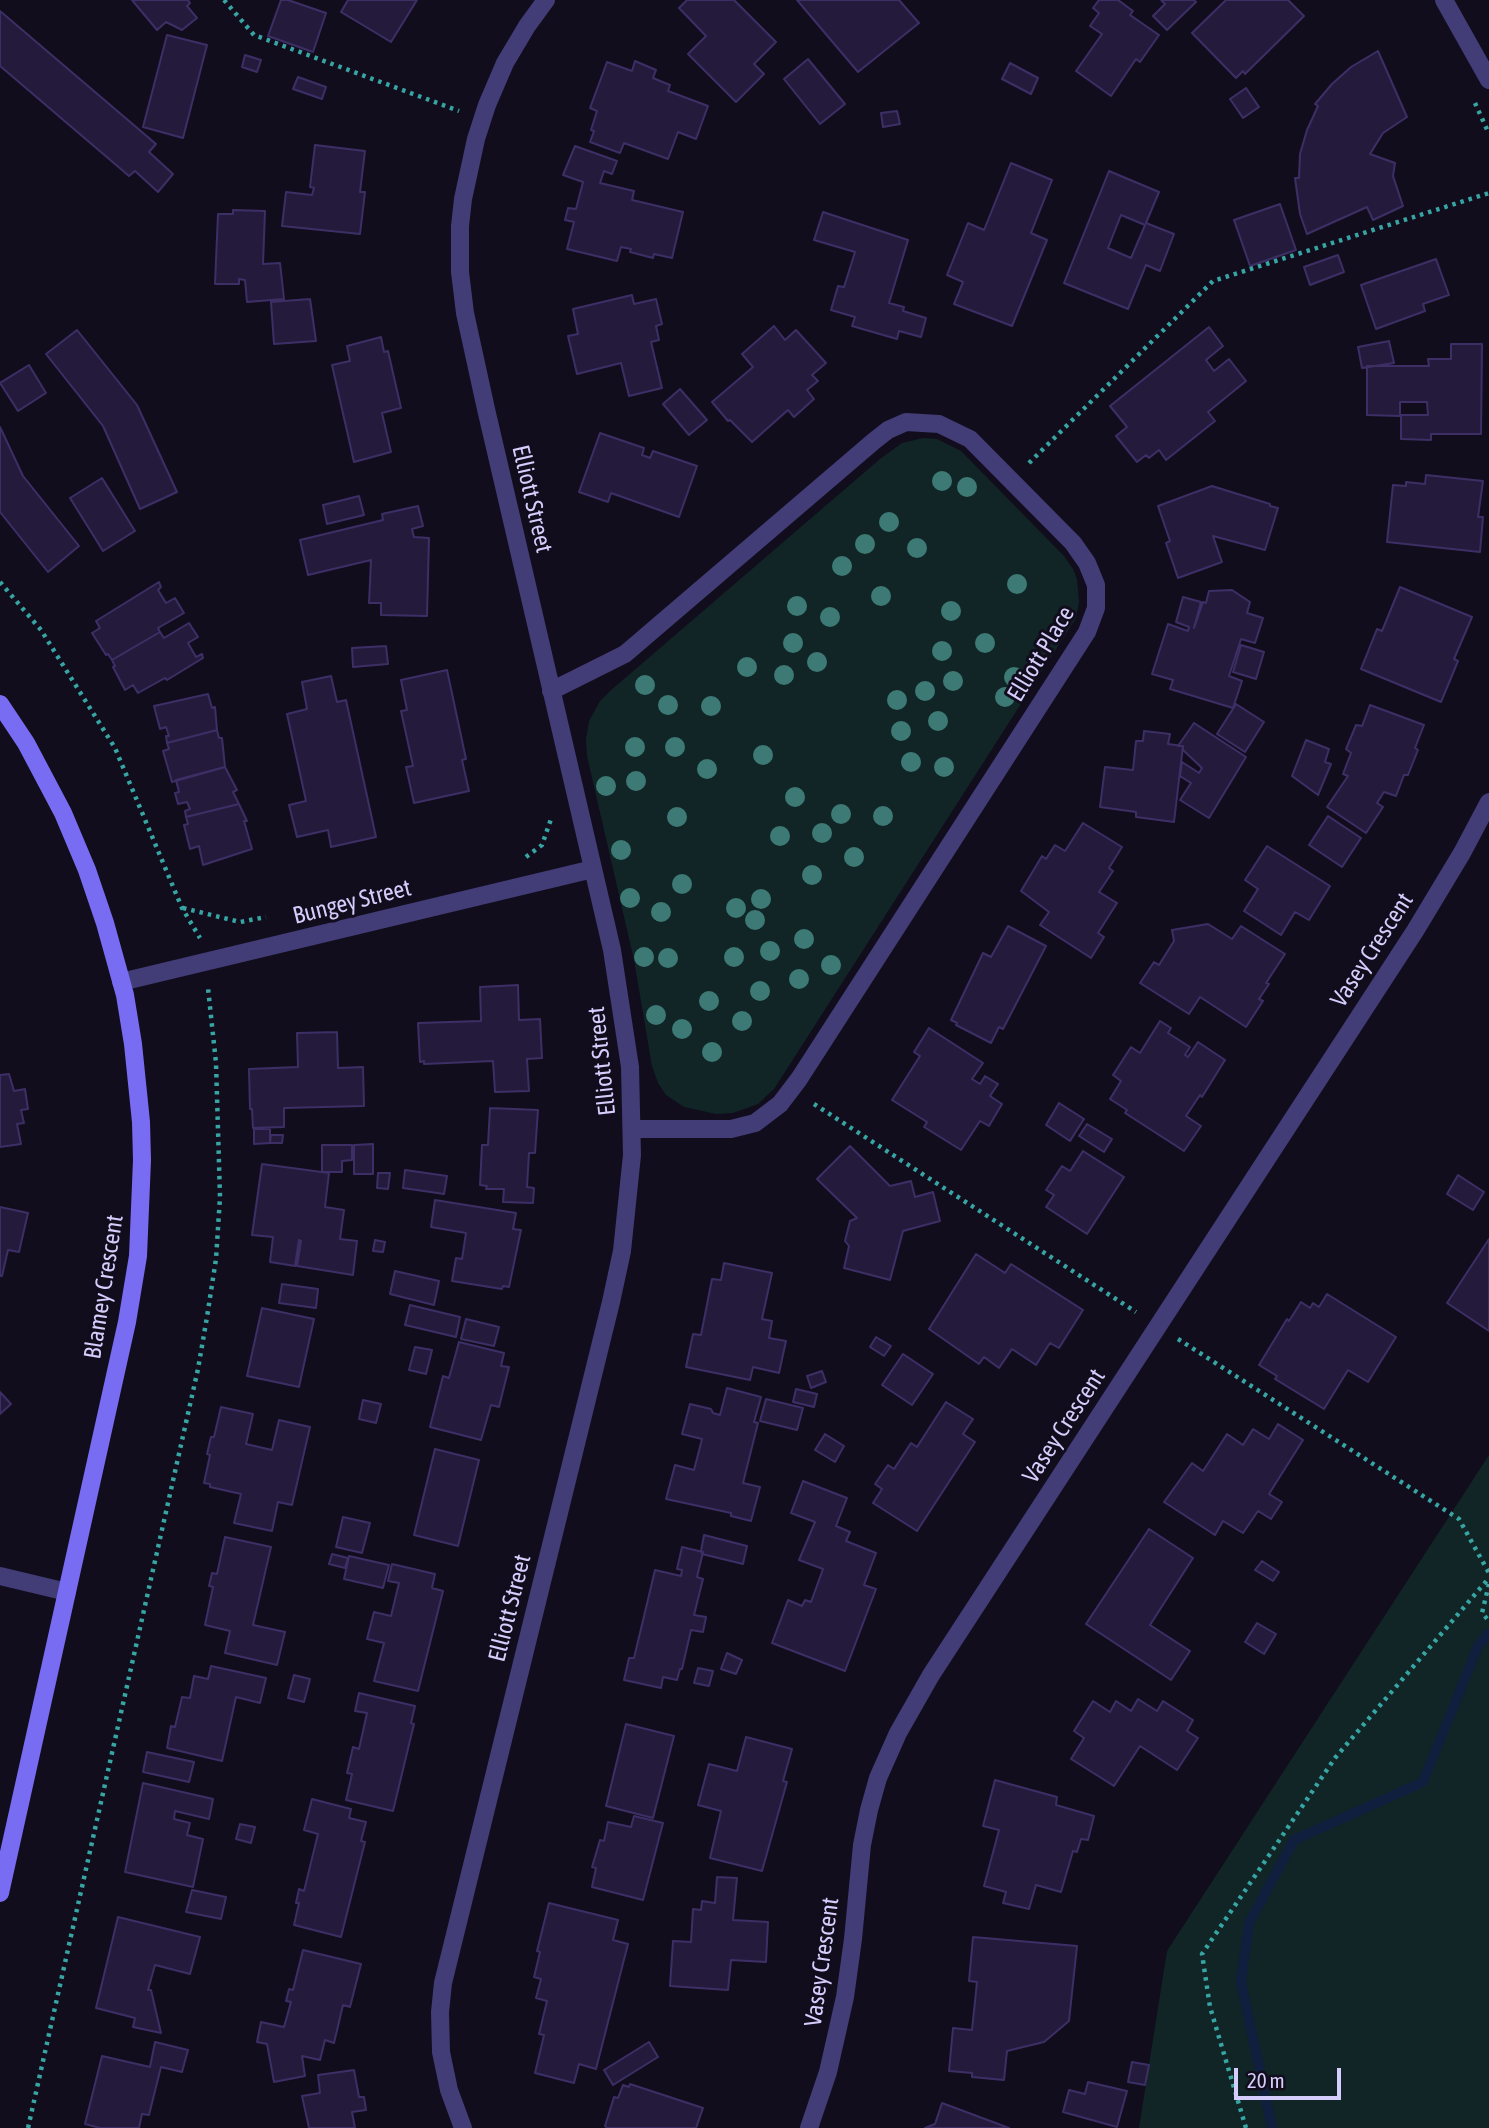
<!DOCTYPE html>
<style>
body{margin:0}
#map{position:relative;width:1489px;height:2128px;overflow:hidden;background:#110d1c;font-family:"Asap Condensed",sans-serif}
canvas{display:block}
.scale{position:absolute;left:1234px;top:2068px;width:107px;height:32px;box-sizing:border-box;border:4px solid #d5cdfb;border-top:0;padding-left:9px;font-size:21px;line-height:24px;white-space:nowrap;color:#d5cdfb;-webkit-text-stroke:5px #110d1c;paint-order:stroke}
</style>
<div id="map">
<canvas width="1489" height="2128"></canvas>
<div class="scale">20 m</div>
</div>
<script>
const ctx = document.querySelector('canvas').getContext('2d');
ctx.lineJoin = 'round';
function paint(path, color) {
  ctx.fillStyle = color;
  ctx.fill(path, 'evenodd');
}
function poly(rows) {
  const path = new Path2D();
  for (const r of rows) {
    path.moveTo(r[0], r[1]);
    for (let i = 2; i < r.length; i += 2) path.lineTo(r[i], r[i + 1]);
  }
  return path;
}
function stroke(path, color, width, dash) {
  ctx.strokeStyle = color;
  ctx.lineWidth = width;
  ctx.lineCap = dash ? 'butt' : 'round';
  ctx.setLineDash(dash || []);
  ctx.stroke(path);
}
function label(font, color, halo, rows, align = 'center') {
  ctx.font = font + ' "Asap Condensed",sans-serif';
  ctx.lineWidth = 6;
  ctx.setLineDash([]);
  ctx.textBaseline = 'middle';
  ctx.strokeStyle = halo;
  ctx.fillStyle = color;
  for (const [text, x, y, turn = 0] of rows) {
    ctx.save();
    ctx.translate(x, y);
    ctx.rotate((+turn || 0) * Math.PI / 180);
    ctx.textAlign = isNaN(turn) ? turn : align;
    if (halo) ctx.strokeText(text, 0, 0);
    ctx.fillText(text, 0, 0);
    ctx.restore();
  }
}
const green = poly([
 [923,438,937,439,961,451,1064,556,1073,569,1077,579,1079,602,1076,618,774,1089,758,1104,733,1113,716,1114,684,1107,666,1095,658,1083,652,1066,634,960,587,756,586,740,589,721,600,701,610,691,880,459,902,443],
 [1489,1455,1489,2128,1139,2128,1167,1951]
]);
const stream = poly([
 [1272,2128,1241,1982,1249,1923,1294,1840,1423,1782,1478,1646,1489,1633]
]);
const building = poly([
 [132,0,188,0,190,3,187,6,197,18,182,30,166,22,157,30,132,0],
 [281,0,288,0,326,13,313,52,268,36,281,0],
 [348,0,417,0,391,42,341,12,348,0],
 [687,0,734,0,776,42,754,64,764,74,736,102,688,54,706,36,679,8,687,0],
 [797,0,899,0,919,23,858,72,797,0],
 [1099,0,1118,0,1133,11,1130,15,1159,35,1140,62,1136,59,1111,96,1076,71,1102,34,1090,26,1099,13,1093,8,1099,0],
 [1161,0,1194,0,1196,2,1167,30,1153,16,1165,4,1161,0],
 [1288,0,1304,16,1245,74,1243,71,1236,78,1192,33,1226,0,1288,0],
 [0,11,156,144,149,152,173,174,158,192,135,171,129,176,0,66,0,11],
 [167,35,207,45,183,138,143,127,167,35],
 [1378,51,1407,117,1383,133,1370,154,1395,163,1393,176,1403,206,1373,220,1367,207,1307,234,1300,214,1295,178,1299,178,1300,154,1307,130,1318,106,1315,104,1332,84,1351,67,1378,51],
 [245,55,261,60,257,72,242,67,245,55],
 [808,59,845,104,820,124,784,79,808,59],
 [635,61,656,70,653,78,670,85,668,91,708,106,696,139,678,132,668,159,624,143,620,153,590,142,594,131,591,130,597,111,590,108,607,62,632,71,635,61],
 [1010,63,1038,78,1031,94,1002,79,1010,63],
 [298,77,326,87,322,99,293,89,298,77],
 [1246,88,1259,107,1243,118,1230,99,1246,88],
 [897,111,900,124,883,127,881,113,897,111],
 [315,145,365,151,360,192,365,192,360,234,282,226,286,192,312,195,314,188,310,187,315,145],
 [575,146,617,161,612,174,604,171,600,183,634,191,632,200,683,212,672,258,654,254,653,258,630,252,631,249,621,247,617,261,567,249,574,222,565,220,568,208,576,209,583,182,563,175,575,146],
 [1011,163,1052,180,1031,233,1047,240,1012,326,954,304,963,282,947,275,968,223,984,230,1011,163],
 [1109,171,1159,192,1146,223,1174,234,1160,271,1146,265,1128,309,1064,283,1109,171],
 [1121,215,1145,225,1131,258,1108,248,1121,215],
 [1280,204,1296,250,1250,266,1234,220,1280,204],
 [233,210,265,211,263,264,280,263,284,299,247,302,245,280,239,279,239,284,215,284,218,214,233,214,233,210],
 [823,212,908,240,889,303,904,307,903,311,926,318,921,337,899,331,897,339,852,326,855,317,831,310,838,286,844,287,855,252,814,240,823,212],
 [1338,255,1344,272,1310,285,1304,267,1338,255],
 [1436,259,1449,295,1423,304,1425,311,1376,329,1361,285,1436,259],
 [632,295,634,304,656,299,662,324,656,326,659,340,651,342,662,388,629,396,621,363,577,374,568,336,578,334,573,309,632,295],
 [310,299,316,341,274,344,271,302,310,299],
 [774,326,785,340,796,330,826,363,812,375,818,381,807,390,814,399,794,417,788,410,752,442,730,420,728,421,712,402,753,367,742,354,774,326],
 [1209,327,1223,346,1206,360,1214,371,1229,359,1246,381,1208,412,1215,421,1166,460,1159,450,1149,458,1146,455,1137,462,1116,436,1127,427,1110,406,1209,327],
 [77,330,137,405,177,492,140,509,103,426,46,354,77,330],
 [381,337,384,352,388,351,401,408,382,413,391,452,354,462,332,365,350,361,347,346,381,337],
 [1389,341,1394,363,1362,368,1358,347,1389,341],
 [1451,344,1482,344,1481,434,1431,434,1431,440,1401,439,1401,415,1428,415,1427,402,1400,402,1400,416,1367,415,1367,366,1429,366,1428,359,1451,359,1451,344],
 [29,365,46,393,18,411,0,383,29,365],
 [680,389,707,420,689,435,663,404,680,389],
 [0,427,23,476,79,546,48,572,0,512,0,427],
 [600,433,644,448,642,455,650,458,653,451,697,466,679,517,611,493,608,502,579,492,600,433],
 [1426,475,1483,481,1478,517,1483,517,1480,552,1387,542,1393,485,1406,486,1406,482,1425,484,1426,475],
 [102,478,135,531,103,551,70,498,102,478],
 [1212,486,1270,504,1270,506,1278,508,1265,550,1213,536,1222,562,1178,578,1166,543,1170,541,1158,506,1212,486],
 [359,496,364,515,327,524,323,505,359,496],
 [418,506,423,526,412,529,414,537,429,538,427,616,381,615,381,603,369,603,371,560,308,575,300,540,383,520,382,514,418,506],
 [159,582,161,587,158,590,166,603,175,598,184,613,158,628,160,632,112,660,108,654,106,655,92,633,100,628,96,621,159,582],
 [1400,587,1472,617,1454,659,1458,661,1441,702,1361,669,1377,629,1382,631,1400,587],
 [1232,590,1250,602,1247,613,1263,618,1255,643,1241,639,1229,676,1242,681,1233,708,1170,689,1173,680,1152,674,1168,624,1188,631,1189,627,1176,622,1183,597,1201,602,1194,628,1203,602,1206,603,1209,591,1232,590],
 [189,623,198,637,188,643,196,657,202,654,203,658,167,680,165,678,138,693,133,685,125,690,113,667,115,666,112,660,160,632,164,638,189,623],
 [1241,645,1264,652,1256,679,1233,672,1241,645],
 [386,646,388,664,353,667,352,648,386,646],
 [447,670,466,759,462,760,469,791,414,803,406,767,413,766,401,711,407,710,401,680,447,670],
 [331,676,337,702,346,700,376,837,331,847,328,830,297,837,289,805,306,801,287,714,307,709,302,682,331,676],
 [208,694,212,708,215,707,217,730,167,743,166,736,169,736,166,727,160,729,154,706,208,694],
 [1236,704,1264,722,1245,752,1217,734,1236,704],
 [1370,705,1424,725,1415,748,1418,750,1408,775,1404,775,1396,796,1384,792,1377,803,1383,807,1366,833,1327,807,1348,776,1343,774,1351,753,1346,749,1356,725,1362,726,1370,705],
 [1194,723,1246,757,1209,818,1180,800,1191,783,1180,776,1182,762,1199,773,1202,768,1183,750,1183,746,1178,746,1194,723],
 [217,730,219,738,222,738,225,767,172,782,163,751,169,749,167,743,217,730],
 [1144,731,1170,734,1168,744,1183,746,1174,822,1136,817,1136,812,1100,807,1105,767,1133,770,1136,741,1143,741,1144,731],
 [1306,740,1329,749,1325,762,1331,764,1318,795,1292,776,1306,740],
 [225,767,237,790,233,792,239,804,186,817,185,811,190,809,187,802,178,804,175,793,179,792,176,780,225,767],
 [239,804,247,821,244,821,252,849,203,865,199,846,190,849,184,825,188,824,186,817,239,804],
 [1328,816,1361,838,1342,867,1309,845,1328,816],
 [1083,823,1122,847,1109,868,1113,871,1099,892,1117,903,1098,933,1104,937,1091,958,1040,925,1049,912,1021,891,1042,856,1046,859,1055,845,1065,851,1083,823],
 [1267,846,1330,886,1309,920,1295,912,1281,935,1244,911,1258,889,1245,880,1267,846],
 [1208,924,1232,939,1241,926,1285,954,1266,983,1269,984,1259,999,1263,1001,1246,1027,1200,997,1189,1014,1140,983,1154,962,1159,965,1174,941,1172,930,1208,924],
 [1008,926,1046,946,1003,1029,999,1027,991,1043,956,1025,957,1023,951,1020,983,953,991,957,1008,926],
 [518,985,519,1020,540,1019,542,1058,527,1059,529,1091,495,1092,493,1061,424,1064,424,1061,420,1062,418,1023,481,1021,480,987,518,985],
 [1160,1021,1171,1028,1168,1033,1190,1047,1185,1055,1188,1057,1198,1042,1225,1060,1202,1097,1200,1095,1186,1116,1201,1126,1184,1151,1125,1113,1127,1110,1110,1099,1121,1081,1113,1075,1131,1047,1140,1053,1160,1021],
 [929,1028,983,1063,972,1079,980,1084,985,1076,998,1084,990,1096,1002,1104,989,1126,980,1121,961,1150,924,1127,927,1122,892,1100,920,1056,914,1052,929,1028],
 [337,1032,338,1068,363,1067,364,1106,284,1108,284,1127,253,1128,252,1109,250,1109,249,1069,298,1067,297,1033,337,1032],
 [9,1074,14,1091,25,1089,28,1109,21,1110,24,1123,17,1124,21,1144,0,1147,0,1075,9,1074],
 [1059,1103,1084,1119,1070,1141,1046,1125,1059,1103],
 [490,1108,538,1110,535,1153,529,1153,527,1187,534,1188,533,1203,503,1202,504,1189,486,1189,487,1186,480,1185,482,1145,488,1145,490,1108],
 [1087,1124,1112,1139,1104,1152,1079,1136,1087,1124],
 [254,1129,270,1129,270,1143,254,1144,254,1129],
 [271,1135,283,1135,282,1143,270,1143,271,1135],
 [373,1144,373,1174,354,1174,354,1145,373,1144],
 [322,1145,352,1145,352,1160,342,1161,342,1172,322,1172,322,1145],
 [850,1146,890,1186,911,1181,915,1197,933,1192,940,1221,903,1231,890,1280,844,1268,849,1246,845,1241,850,1221,857,1218,817,1179,850,1146],
 [1083,1151,1124,1177,1087,1234,1046,1207,1054,1195,1046,1190,1062,1166,1070,1171,1083,1151],
 [262,1164,329,1173,325,1207,344,1210,340,1239,357,1241,353,1275,297,1266,301,1241,299,1240,295,1266,270,1262,273,1237,252,1235,262,1164],
 [405,1170,447,1176,444,1194,403,1188,405,1170],
 [378,1173,390,1173,388,1189,377,1188,378,1173],
 [1458,1175,1484,1192,1473,1210,1447,1194,1458,1175],
 [435,1200,516,1213,513,1229,521,1230,509,1287,503,1286,502,1289,452,1281,456,1258,462,1259,466,1233,431,1227,435,1200],
 [0,1207,28,1213,19,1252,8,1250,2,1276,0,1276,0,1207],
 [1489,1239,1489,1331,1447,1303,1489,1239],
 [375,1240,385,1242,383,1252,373,1251,375,1240],
 [976,1254,1005,1273,1011,1264,1083,1310,1059,1348,1050,1343,1036,1365,1012,1349,999,1368,984,1357,979,1364,929,1329,976,1254],
 [724,1263,772,1273,762,1319,772,1321,769,1338,786,1341,779,1373,753,1367,750,1380,686,1367,693,1334,701,1335,712,1279,721,1280,724,1263],
 [395,1271,439,1281,434,1305,390,1294,395,1271],
 [282,1284,318,1289,316,1308,279,1303,282,1284],
 [1327,1294,1396,1337,1368,1382,1348,1370,1324,1409,1275,1379,1277,1376,1259,1365,1287,1319,1289,1321,1301,1302,1310,1308,1313,1303,1319,1307,1327,1294],
 [410,1305,460,1317,456,1337,405,1325,410,1305],
 [262,1308,314,1319,299,1387,247,1376,262,1308],
 [466,1319,499,1327,494,1346,461,1339,466,1319],
 [876,1337,891,1346,884,1356,870,1347,876,1337],
 [459,1342,504,1353,501,1366,509,1367,499,1407,491,1405,481,1440,430,1427,443,1376,449,1378,459,1342],
 [415,1347,432,1350,426,1374,409,1370,415,1347],
 [903,1354,933,1374,912,1405,882,1385,903,1354],
 [822,1371,826,1382,811,1388,807,1376,822,1371],
 [727,1388,761,1397,754,1422,758,1423,743,1483,760,1487,751,1521,731,1516,731,1513,666,1499,675,1465,694,1470,702,1439,682,1434,690,1404,711,1409,713,1413,720,1415,727,1388],
 [796,1389,817,1394,814,1407,793,1402,796,1389],
 [0,1392,11,1404,0,1414,0,1392],
 [766,1399,803,1408,797,1430,760,1421,766,1399],
 [363,1400,381,1404,376,1423,359,1419,363,1400],
 [946,1402,973,1419,963,1434,975,1442,917,1531,873,1503,882,1489,875,1484,888,1465,894,1469,911,1443,917,1447,946,1402],
 [221,1407,253,1414,246,1444,272,1450,279,1420,310,1427,292,1505,278,1502,272,1531,234,1523,241,1494,210,1487,210,1484,204,1483,210,1455,207,1454,211,1437,214,1437,221,1407],
 [1278,1424,1303,1440,1269,1494,1282,1502,1271,1519,1258,1511,1243,1533,1223,1521,1215,1535,1164,1502,1192,1463,1203,1471,1227,1434,1243,1445,1253,1429,1269,1439,1278,1424],
 [825,1434,844,1446,835,1462,815,1450,825,1434],
 [435,1449,479,1460,458,1546,414,1535,435,1449],
 [803,1481,847,1498,836,1526,850,1532,846,1541,876,1553,864,1585,876,1589,845,1671,772,1643,788,1600,802,1606,805,1600,811,1602,823,1569,799,1560,815,1522,791,1513,803,1481],
 [343,1517,370,1523,362,1553,336,1547,343,1517],
 [1149,1529,1193,1558,1150,1625,1190,1651,1171,1680,1086,1624,1149,1529],
 [704,1535,747,1546,743,1564,702,1554,701,1551,704,1535],
 [225,1537,271,1547,253,1625,285,1632,277,1665,225,1653,230,1631,205,1625,213,1587,209,1586,212,1573,217,1574,225,1537],
 [682,1547,703,1552,697,1577,703,1579,694,1615,706,1617,703,1632,691,1630,682,1669,680,1669,677,1680,663,1677,661,1688,624,1680,629,1658,634,1658,655,1570,681,1576,682,1570,677,1569,682,1547],
 [332,1554,348,1558,345,1568,329,1564,332,1554],
 [349,1556,389,1565,383,1588,344,1579,349,1556],
 [1262,1561,1279,1572,1273,1581,1255,1570,1262,1561],
 [392,1564,435,1574,432,1588,443,1591,418,1691,374,1681,384,1643,367,1639,374,1612,391,1616,399,1583,388,1581,392,1564],
 [1257,1623,1276,1634,1264,1654,1245,1642,1257,1623],
 [727,1653,742,1660,736,1674,721,1669,727,1653],
 [211,1666,266,1678,260,1703,236,1697,222,1761,167,1748,171,1726,175,1727,182,1697,190,1698,194,1676,208,1679,211,1666],
 [698,1668,713,1671,709,1686,694,1683,698,1668],
 [294,1675,310,1679,304,1702,288,1698,294,1675],
 [359,1693,415,1706,411,1723,414,1724,393,1811,346,1800,352,1774,347,1773,353,1747,359,1749,367,1713,355,1711,359,1693],
 [1138,1699,1157,1711,1163,1701,1193,1720,1187,1731,1198,1738,1177,1770,1140,1746,1114,1786,1071,1759,1084,1738,1074,1731,1093,1701,1110,1712,1116,1701,1131,1711,1138,1699],
 [626,1724,674,1736,653,1818,606,1806,626,1724],
 [746,1737,792,1749,783,1781,787,1782,762,1871,710,1858,721,1811,698,1805,709,1764,737,1771,746,1737],
 [147,1752,194,1762,189,1782,143,1772,147,1752],
 [995,1780,1057,1797,1056,1805,1094,1816,1088,1840,1081,1839,1077,1852,1073,1851,1061,1892,1036,1885,1029,1909,1003,1903,1006,1892,984,1886,999,1830,983,1826,995,1780],
 [143,1783,213,1799,209,1819,175,1811,174,1819,190,1823,187,1835,203,1839,193,1887,125,1872,143,1783],
 [312,1799,351,1809,349,1818,366,1822,361,1841,365,1842,341,1937,294,1925,299,1903,296,1903,299,1889,304,1891,318,1834,304,1830,312,1799],
 [634,1816,663,1823,643,1900,592,1887,596,1868,592,1867,600,1840,604,1841,608,1822,631,1827,634,1816],
 [240,1824,255,1827,251,1843,236,1839,240,1824],
 [717,1877,737,1878,733,1920,768,1922,766,1962,731,1960,728,1990,670,1986,673,1941,691,1942,693,1909,701,1910,702,1901,715,1903,717,1877],
 [192,1890,226,1897,221,1919,186,1912,192,1890],
 [549,1903,618,1920,613,1940,628,1944,596,2069,579,2064,574,2083,535,2073,544,2035,539,2034,547,2001,536,1998,541,1979,534,1977,540,1952,537,1951,549,1903],
 [118,1917,200,1937,190,1974,155,1965,148,1990,151,1990,161,2033,133,2027,135,2018,96,2008,118,1917],
 [973,1937,1077,1946,1069,2021,1044,2042,1007,2051,1004,2080,972,2077,972,2073,949,2071,953,2028,972,2030,977,1982,969,1981,973,1937],
 [303,1950,361,1964,350,2007,343,2005,334,2043,325,2040,320,2060,302,2056,305,2076,274,2082,267,2044,257,2042,261,2022,284,2027,291,2002,286,2001,289,1989,293,1990,303,1950],
 [155,2042,188,2050,182,2072,161,2067,149,2115,142,2114,139,2128,100,2128,85,2124,102,2056,150,2067,155,2042],
 [649,2042,658,2057,613,2085,604,2070,649,2042],
 [1132,2062,1149,2065,1145,2085,1128,2082,1132,2062],
 [354,2070,359,2097,364,2097,366,2110,352,2112,355,2128,309,2128,302,2096,320,2093,318,2075,354,2070],
 [1088,2082,1127,2091,1117,2127,1063,2112,1069,2090,1085,2094,1088,2082],
 [630,2084,703,2108,696,2128,607,2128,605,2126,614,2097,618,2098,623,2085,629,2087,630,2084],
 [942,2103,1009,2128,925,2128,935,2124,942,2103]
]);
const path = poly([
 [224,0,254,35,459,111],
 [1475,103,1489,134],
 [1029,463,1213,281,1489,193],
 [0,582,41,630,115,748,182,908,200,938],
 [526,857,542,845,551,819,554,818],
 [183,908,240,922,266,917],
 [814,1104,1136,1312],
 [1178,1339,1459,1519,1489,1573],
 [1489,1584,1482,1613,1489,1621],
 [28,2128,198,1369,207,1317,216,1259,220,1197,216,1063,208,988],
 [1246,2128,1210,2007,1202,1954,1335,1758,1489,1578]
]);
const street = poly([
 [1444,0,1489,80],
 [551,691,625,654,874,441,888,430,906,422,939,424,970,439,1073,543,1087,563,1096,585,1096,608,1087,632,799,1079,780,1104,755,1123,731,1129,633,1129],
 [121,982,593,869],
 [0,1576,67,1592],
 [463,2128,449,2090,441,2052,440,2012,443,1983,611,1302,622,1251,632,1155,630,1067,612,950,486,409,465,313,460,272,460,226,463,199,476,139,487,105,505,63,527,26,546,0],
 [809,2128,828,2072,845,1997,853,1939,862,1845,869,1810,878,1778,898,1733,931,1675,1415,931,1462,853,1489,802]
]);
const secondary = poly([
 [0,704,26,743,63,813,87,870,105,923,125,995,133,1044,141,1122,142,1160,138,1256,127,1322,0,1893]
]);
const trees = [
 [942,481],
 [967,487],
 [889,522],
 [865,544],
 [917,548],
 [842,566],
 [1017,584],
 [881,596],
 [797,606],
 [951,611],
 [830,617],
 [793,643],
 [985,643],
 [942,651],
 [817,662],
 [747,667],
 [784,675],
 [1014,677],
 [953,681],
 [645,685],
 [925,691],
 [1005,697],
 [897,700],
 [668,705],
 [711,706],
 [938,721],
 [901,731],
 [635,747],
 [675,747],
 [763,755],
 [911,762],
 [944,767],
 [707,769],
 [636,781],
 [606,786],
 [795,797],
 [841,814],
 [883,816],
 [677,817],
 [822,833],
 [780,836],
 [621,850],
 [854,857],
 [812,875],
 [682,884],
 [630,898],
 [761,899],
 [736,908],
 [661,912],
 [755,920],
 [804,939],
 [770,951],
 [644,957],
 [734,957],
 [668,958],
 [831,965],
 [799,979],
 [760,991],
 [709,1001],
 [656,1015],
 [742,1021],
 [682,1029],
 [712,1052]
];
const streetNames = [
 ["Elliott Street",532,499,77],
 ["Elliott Place",1041,654,-59],
 ["Bungey Street",352,902,-14],
 ["Vasey Crescent",1372,950,-57],
 ["Elliott Street",602,1061,-96],
 ["Blamey Crescent",104,1287,-81],
 ["Vasey Crescent",1064,1426,-57],
 ["Elliott Street",510,1608,-76],
 ["Vasey Crescent",822,1962,-82]
];
paint(green, '#112526');
stroke(stream, '#101f3d', 10);
paint(building, '#241b3c');
stroke(building, '#3d2f66', 2);
stroke(path, '#37a5a4', 4.5, [3.5, 5]);
stroke(street, '#423c77', 18);
stroke(secondary, '#786df2', 18);
ctx.fillStyle = '#3d7a75';
for (const [x, y] of trees) {
  ctx.beginPath();
  ctx.arc(x, y, 10, 0, 2 * Math.PI);
  ctx.fill();
}
label('24px', '#d5cdfb', '#110d1c', streetNames);
</script>
